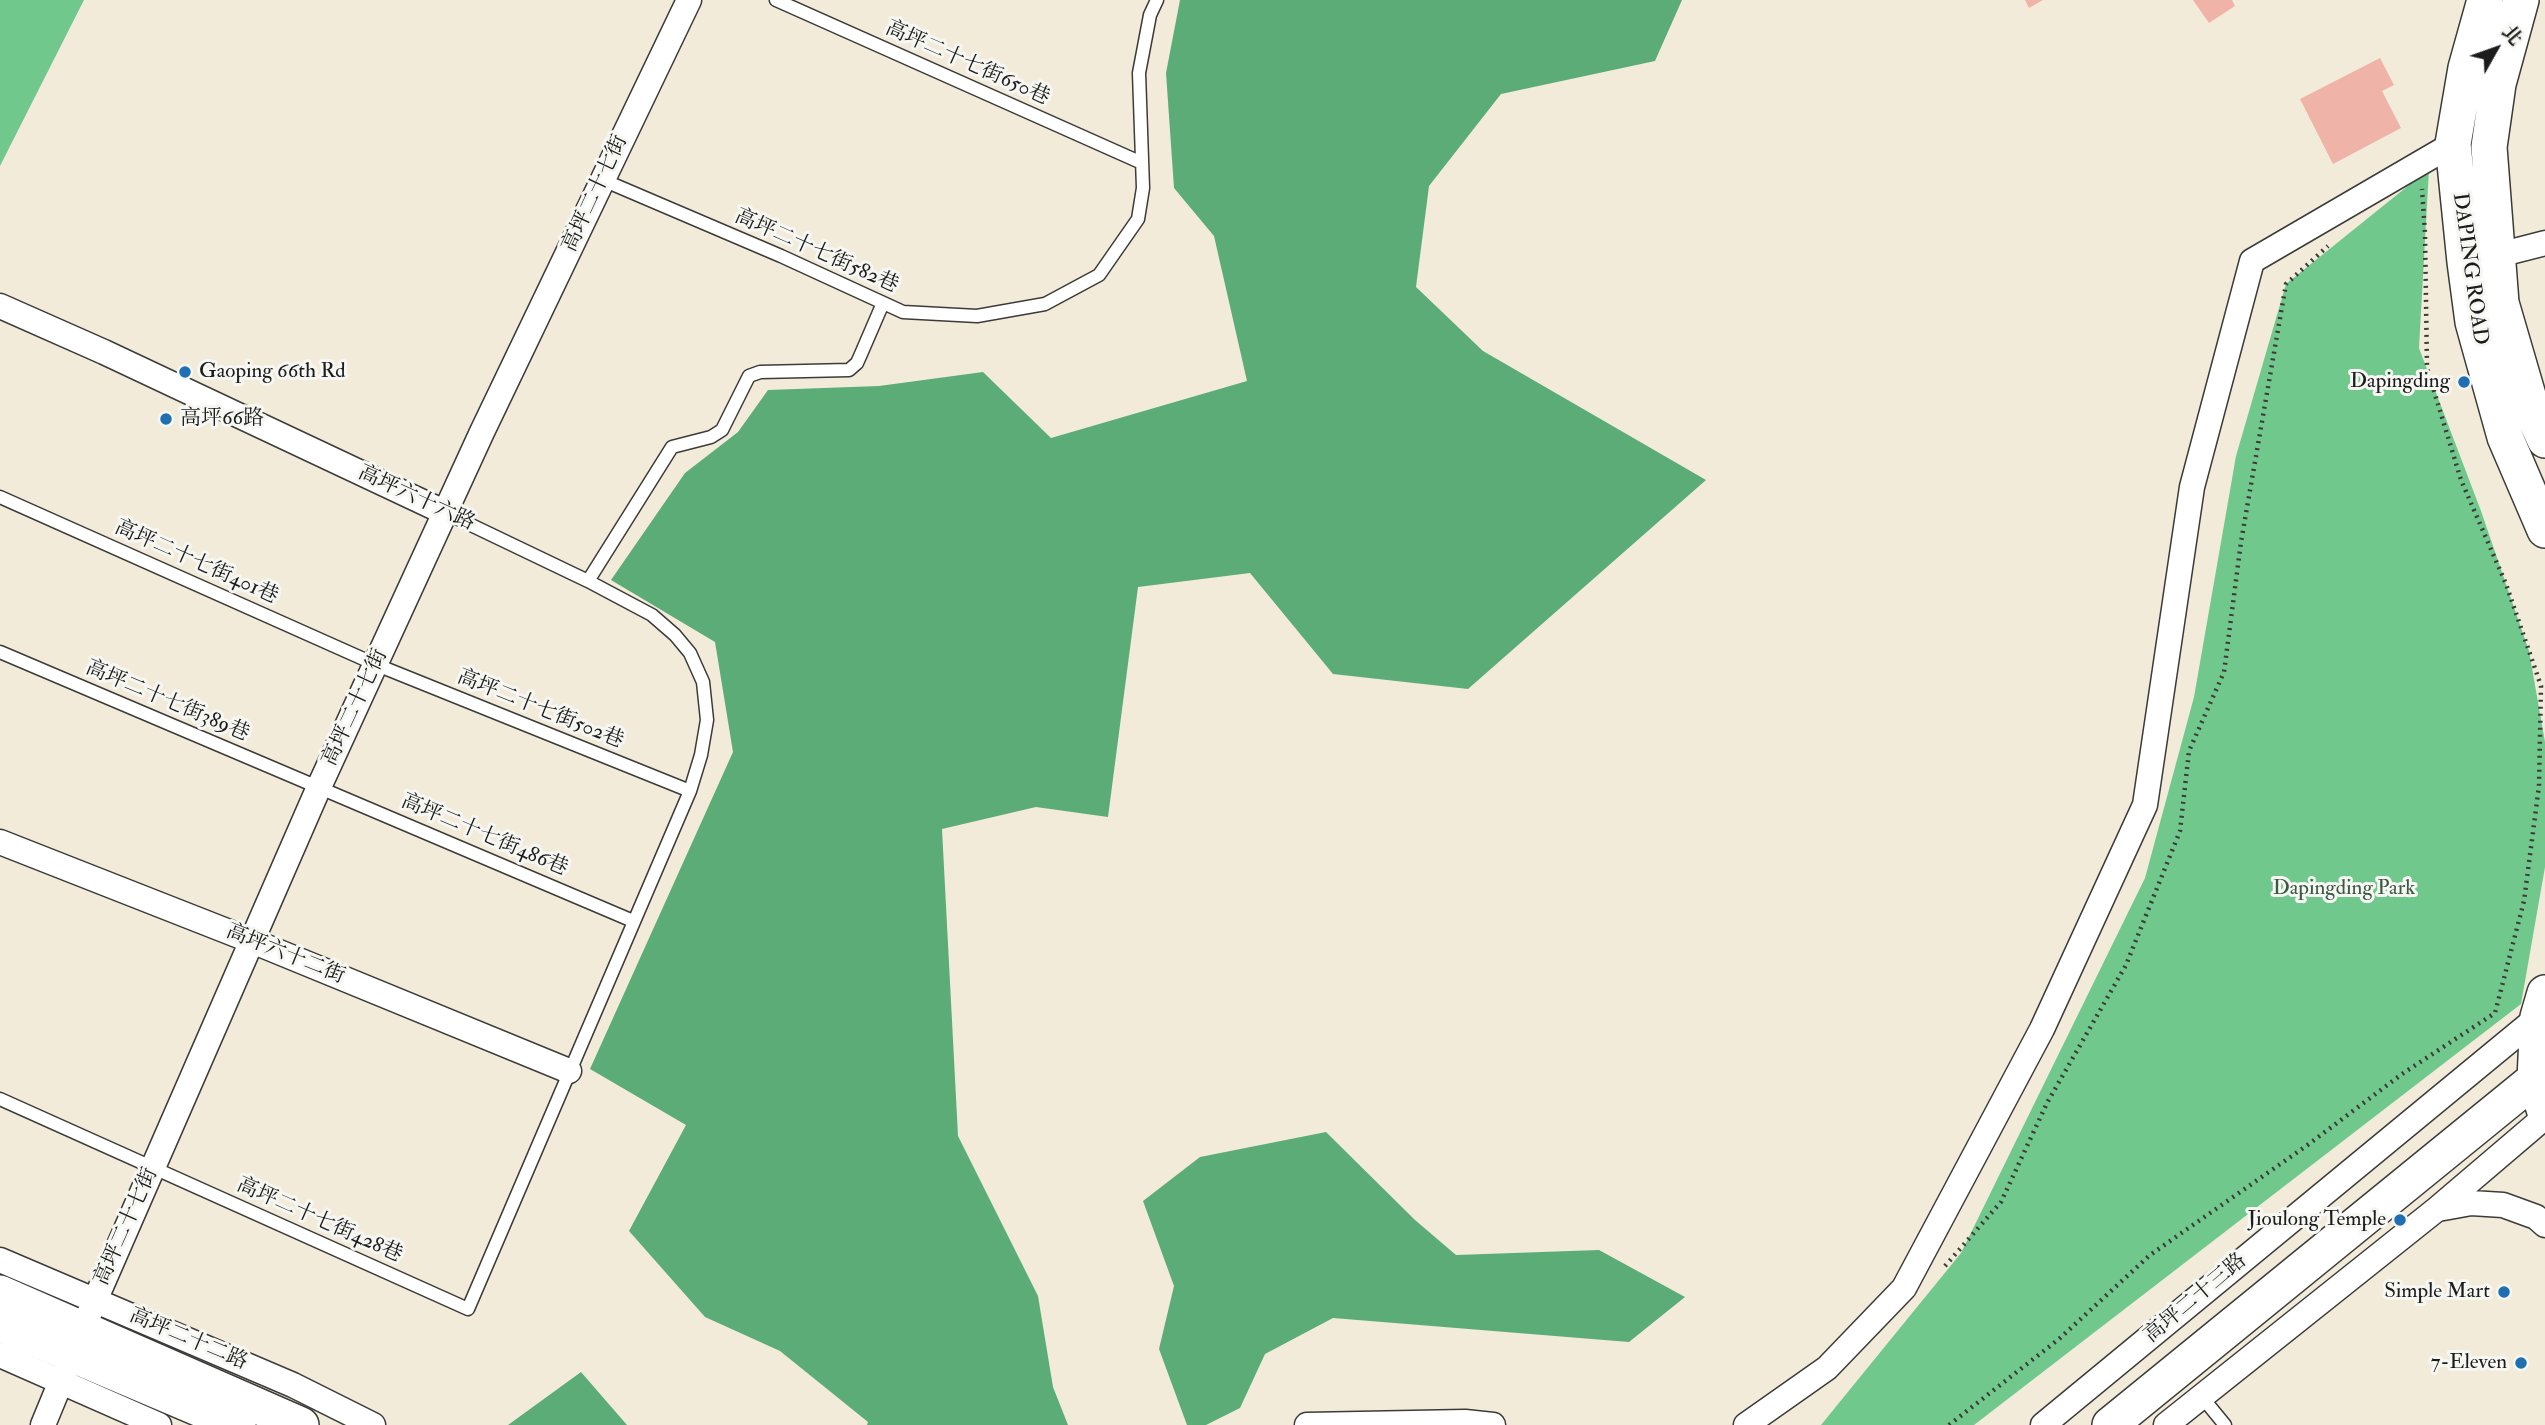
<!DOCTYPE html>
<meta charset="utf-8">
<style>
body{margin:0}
#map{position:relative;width:2545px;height:1425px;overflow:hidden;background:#f2ebd9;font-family:"IM FELL Double Pica","Noto Serif TC",serif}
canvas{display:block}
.north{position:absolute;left:2461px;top:14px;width:70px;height:70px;-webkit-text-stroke:5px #f6f6f2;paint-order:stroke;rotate:50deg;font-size:19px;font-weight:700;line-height:28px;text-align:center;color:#1c1c1c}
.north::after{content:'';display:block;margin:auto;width:24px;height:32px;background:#1c1c1c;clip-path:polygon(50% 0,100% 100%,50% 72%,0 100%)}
</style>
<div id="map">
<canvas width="2545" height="1425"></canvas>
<div class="north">北</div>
</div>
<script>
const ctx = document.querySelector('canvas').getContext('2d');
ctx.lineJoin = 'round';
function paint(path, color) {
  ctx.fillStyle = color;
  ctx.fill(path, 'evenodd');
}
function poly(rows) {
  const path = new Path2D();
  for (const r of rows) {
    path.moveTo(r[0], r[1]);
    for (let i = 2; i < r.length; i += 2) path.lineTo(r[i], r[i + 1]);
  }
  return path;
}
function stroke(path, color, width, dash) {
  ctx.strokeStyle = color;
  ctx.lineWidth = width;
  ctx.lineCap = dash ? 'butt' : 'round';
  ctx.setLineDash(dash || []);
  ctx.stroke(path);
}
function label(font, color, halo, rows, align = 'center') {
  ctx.font = font + ' "IM FELL Double Pica","Noto Serif TC",serif';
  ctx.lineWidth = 6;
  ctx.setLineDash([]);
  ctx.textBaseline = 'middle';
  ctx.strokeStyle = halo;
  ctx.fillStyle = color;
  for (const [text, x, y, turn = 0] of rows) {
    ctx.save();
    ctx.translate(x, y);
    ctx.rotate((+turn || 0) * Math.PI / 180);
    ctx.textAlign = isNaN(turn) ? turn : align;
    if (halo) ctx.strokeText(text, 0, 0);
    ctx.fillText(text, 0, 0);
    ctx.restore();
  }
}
const green = poly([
 [0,0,84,0,0,166],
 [2429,169,2419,348,2481,511,2529,651,2545,742,2545,867,2521,1004,1974,1425,1821,1425,1961,1253,2145,878,2194,697,2236,456,2286,284]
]);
const forest = poly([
 [1180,0,1682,0,1655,61,1501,94,1429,186,1416,287,1483,351,1706,480,1468,689,1333,674,1250,573,1138,587,1108,817,1036,807,942,829,958,1136,1038,1296,1053,1387,1068,1425,867,1425,868,1422,780,1351,705,1317,629,1231,686,1125,590,1069,733,752,715,642,611,580,685,473,738,432,768,390,879,386,983,372,1051,438,1247,381,1214,236,1174,188,1166,73],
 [1326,1132,1415,1220,1456,1255,1599,1250,1685,1297,1629,1342,1333,1318,1265,1354,1240,1408,1206,1425,1187,1425,1159,1349,1174,1286,1143,1201,1200,1157],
 [581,1372,627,1425,508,1425]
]);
const building = poly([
 [2025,0,2043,0,2029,8],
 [2193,0,2232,0,2235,6,2209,23],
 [2380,58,2394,85,2382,91,2401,128,2333,164,2300,99]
]);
const path = poly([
 [1945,1266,2001,1202,2047,1103,2126,965,2180,831,2189,751,2224,672,2241,542,2286,284,2328,246],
 [1949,1425,2059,1339,2150,1255,2309,1144,2402,1074,2495,1013,2524,901,2539,786,2541,686,2506,584,2461,480,2427,368,2425,233,2422,189]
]);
const lane = poly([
 [776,0,1142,163],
 [603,180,781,256,903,312,977,316,1045,304,1099,275,1138,219,1143,188,1139,73,1150,15,1157,0],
 [0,497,377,665,690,791],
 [588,581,672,447,711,437,722,430,749,376,760,372,849,370,857,363,861,354,883,303],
 [0,652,633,921],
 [0,1099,468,1309,690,791,701,755,707,720,703,682,690,653,675,635,652,615,588,581,446,513],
 [2202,1397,2225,1425]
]);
const street = poly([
 [2483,259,2545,243],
 [0,306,104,352,446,513],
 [0,842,252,941,569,1071],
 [2438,1209,2471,1203,2503,1205,2536,1217,2545,1225],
 [0,1260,293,1385,373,1425],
 [0,1355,159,1425],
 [43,1425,83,1328,319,787,482,432,689,0],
 [1307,1425,1465,1422,1493,1425],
 [1746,1425,1827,1368,1904,1288,2042,1029,2145,805,2192,487,2252,261,2453,144],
 [2043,1425,2538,1017,2545,1015],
 [2166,1425,2437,1209,2545,1117]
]);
const secondary = poly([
 [2485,0,2466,68,2453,144,2465,262,2473,322,2505,437,2545,530],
 [2521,0,2498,84,2489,147,2501,303,2534,416,2545,440],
 [2545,993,2538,1017,2535,1079,2545,1112],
 [0,1293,301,1425],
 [0,1324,238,1425],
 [2110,1425,2535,1079,2545,1073]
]);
const markers = [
 [185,372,7,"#1f6fb2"],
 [2464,382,7,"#1f6fb2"],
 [166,419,7,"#1f6fb2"],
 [2400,1220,7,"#1f6fb2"],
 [2504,1292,7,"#1f6fb2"],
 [2521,1363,7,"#1f6fb2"]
];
const streetNames = [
 ["高坪二十七街650巷",967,64,24],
 ["高坪二十七街",596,194,-65],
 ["高坪二十七街582巷",816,252,24],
 ["DAPING ROAD",2469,269,82],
 ["高坪六十六路",416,499,25],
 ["高坪二十七街401巷",196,563,24],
 ["高坪二十七街389巷",167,702,23],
 ["高坪二十七街",356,708,-65],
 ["高坪二十七街502巷",540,710,22],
 ["高坪二十七街486巷",484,836,23],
 ["高坪六十二街",285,955,22],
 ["高坪二十七街428巷",319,1221,24],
 ["高坪二十七街",127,1227,-66],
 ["高坪二十三路",2196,1299,-40],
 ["高坪二十二路",188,1340,23]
];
const poiNames = [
 ["Gaoping 66th Rd",199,372,"left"],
 ["Dapingding",2450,382],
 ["高坪66路",180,419,"left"],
 ["Jioulong Temple",2386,1220],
 ["Simple Mart",2490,1292],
 ["7-Eleven",2507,1363]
];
const parkNames = [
 ["Dapingding Park",2344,889]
];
paint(green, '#71c88d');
paint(forest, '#5cac78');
paint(building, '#f0b3a7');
stroke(lane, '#3c3b38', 15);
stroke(street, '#3c3b38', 27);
stroke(secondary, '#3c3b38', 38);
stroke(path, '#3c3b38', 4.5, [2, 5]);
stroke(lane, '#fff', 12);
stroke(street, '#fff', 24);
stroke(secondary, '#fff', 35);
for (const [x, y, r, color] of markers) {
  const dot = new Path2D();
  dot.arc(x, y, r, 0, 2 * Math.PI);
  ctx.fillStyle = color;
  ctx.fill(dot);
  stroke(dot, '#f6f6f2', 2.5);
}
label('21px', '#1c1c1c', '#f6f6f2', streetNames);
label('21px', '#1c1c1c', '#f6f6f2', poiNames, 'right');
label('21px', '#3a5844', '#f6f6f2', parkNames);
</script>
